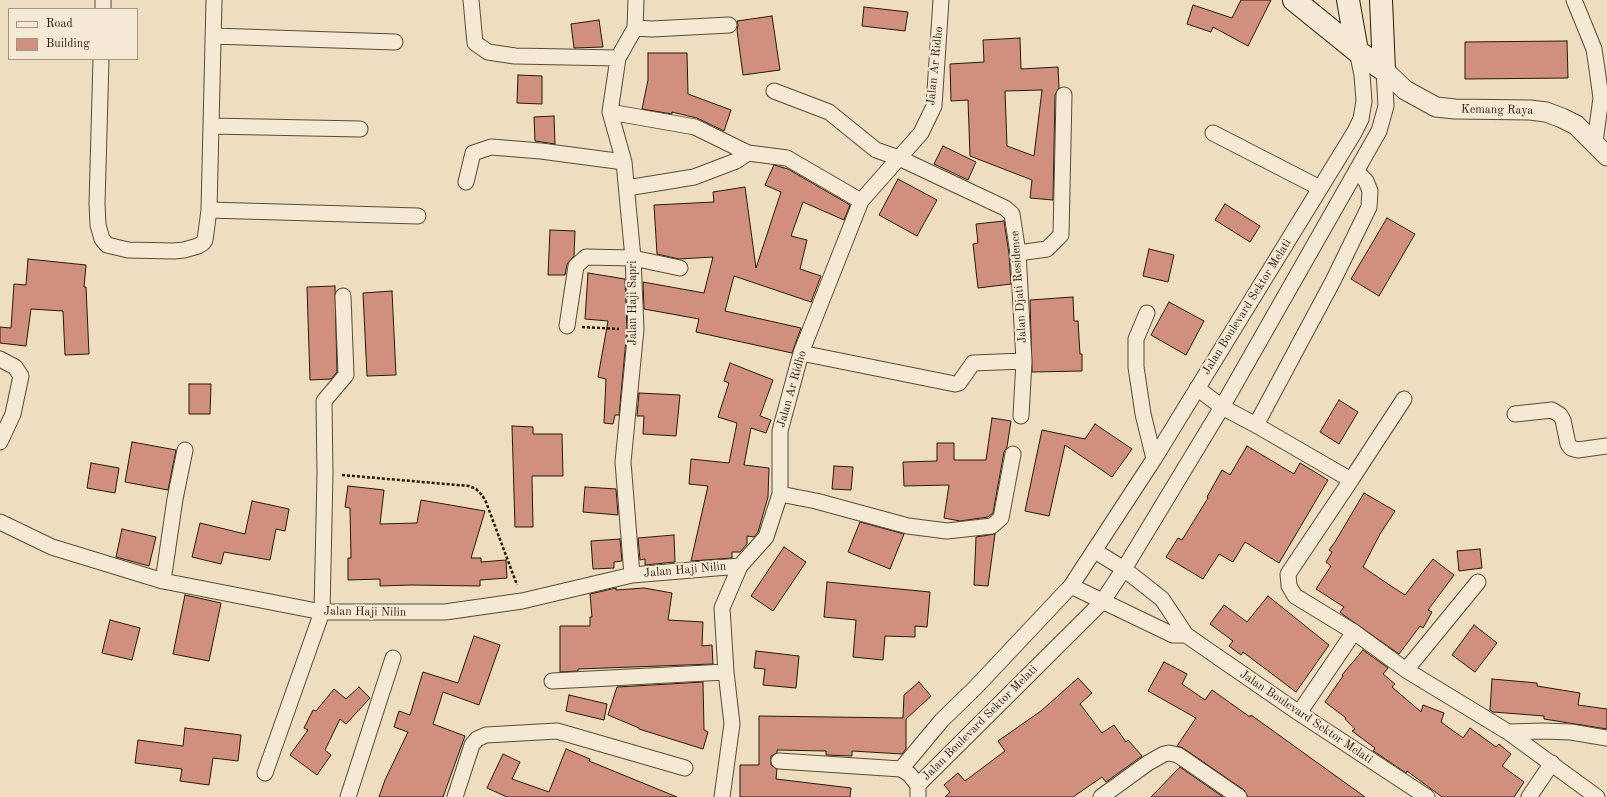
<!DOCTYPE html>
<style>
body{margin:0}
#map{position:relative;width:1607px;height:797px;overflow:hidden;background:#eeddbf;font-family:"Old Standard TT",serif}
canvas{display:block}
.legend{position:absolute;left:8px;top:8px;width:130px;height:52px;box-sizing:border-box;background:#f4e9d5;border:1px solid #a29683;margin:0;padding:5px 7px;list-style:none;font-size:12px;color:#271a09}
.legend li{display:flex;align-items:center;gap:8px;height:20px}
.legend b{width:20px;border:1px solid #a29683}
</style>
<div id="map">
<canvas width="1607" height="797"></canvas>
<ul class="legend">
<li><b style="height:5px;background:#f4e9d5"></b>Road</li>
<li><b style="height:11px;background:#d18f7d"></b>Building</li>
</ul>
</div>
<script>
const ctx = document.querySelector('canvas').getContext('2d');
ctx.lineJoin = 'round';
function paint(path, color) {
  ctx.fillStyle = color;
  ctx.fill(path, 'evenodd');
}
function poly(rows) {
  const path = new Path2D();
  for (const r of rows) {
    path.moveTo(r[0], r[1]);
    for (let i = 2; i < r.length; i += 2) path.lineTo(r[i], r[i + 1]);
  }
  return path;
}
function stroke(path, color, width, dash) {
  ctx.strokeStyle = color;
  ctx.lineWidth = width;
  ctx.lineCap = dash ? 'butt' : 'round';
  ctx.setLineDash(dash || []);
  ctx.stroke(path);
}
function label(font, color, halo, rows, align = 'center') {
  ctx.font = font + ' "Old Standard TT",serif';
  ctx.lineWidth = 4;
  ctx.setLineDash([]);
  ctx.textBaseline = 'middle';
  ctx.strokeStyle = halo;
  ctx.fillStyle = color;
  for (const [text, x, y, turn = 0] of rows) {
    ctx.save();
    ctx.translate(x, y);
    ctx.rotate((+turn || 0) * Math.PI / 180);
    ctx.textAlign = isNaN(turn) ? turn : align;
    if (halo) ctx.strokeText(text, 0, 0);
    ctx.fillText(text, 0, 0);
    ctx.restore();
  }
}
const building = poly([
 [1241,0,1271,0,1248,46,1213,27,1211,32,1187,24,1193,5,1232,18,1241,0],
 [864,7,908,12,905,31,862,26,864,7],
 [772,16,780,70,743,75,737,30,738,25,737,21,772,16],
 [599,20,603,47,574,48,571,24,599,20],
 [1020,38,1021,69,1058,67,1059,88,1055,95,1053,200,1030,198,1032,180,970,156,968,100,951,101,950,64,984,62,983,40,1020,38],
 [1042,90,1034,156,1007,146,1005,91,1042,90],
 [1567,41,1568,78,1465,79,1465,42,1567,41],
 [648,53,687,53,688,94,731,110,724,131,697,118,672,112,672,114,642,109,648,80,648,53],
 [518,75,542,76,542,104,517,103,518,75],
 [554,116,555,144,535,141,534,117,554,116],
 [943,146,976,162,968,180,934,164,943,146],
 [774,165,788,169,850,205,844,220,803,202,791,236,807,240,800,269,821,276,811,302,734,276,725,311,801,328,792,353,696,332,699,319,644,309,643,282,704,293,713,257,679,259,657,254,654,205,714,202,713,192,745,187,756,268,781,192,765,185,774,165],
 [898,179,937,200,917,236,879,215,898,179],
 [1225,204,1260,226,1250,242,1215,220,1225,204],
 [1387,218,1415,234,1379,296,1351,279,1387,218],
 [1004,221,1009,254,1011,284,978,288,973,244,978,243,976,224,1004,221],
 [550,230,575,231,574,256,567,264,565,275,548,275,550,230],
 [1149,249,1174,255,1168,282,1143,276,1149,249],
 [28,259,86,265,84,287,86,287,89,354,65,355,63,311,31,309,26,346,0,343,0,327,11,328,14,284,26,285,28,259],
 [588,273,625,279,627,329,619,415,615,415,613,424,604,423,606,379,598,377,608,321,585,319,588,273],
 [335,286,337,372,331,379,310,380,307,287,335,286],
 [392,291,396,375,367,376,363,293,392,291],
 [1073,297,1074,321,1078,321,1080,354,1082,354,1082,371,1032,372,1030,300,1073,297],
 [1169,302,1204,321,1186,355,1151,335,1169,302],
 [730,363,773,380,760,416,771,420,766,433,751,428,744,465,769,468,768,497,758,532,754,537,747,536,747,544,740,552,732,552,732,558,691,561,708,486,689,484,691,459,729,463,737,423,718,417,729,383,724,381,730,363],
 [189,384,211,384,210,414,189,414,189,384],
 [639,393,680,395,676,436,643,434,644,416,637,416,639,393],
 [1339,400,1358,412,1339,444,1320,432,1339,400],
 [992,418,1011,421,1007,447,1004,452,993,513,988,517,960,521,944,518,949,485,904,486,903,462,937,461,937,443,954,443,954,460,986,460,992,418],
 [1095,424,1132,449,1112,477,1065,445,1049,516,1025,511,1042,430,1085,439,1095,424],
 [512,426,533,427,533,434,562,434,563,476,532,476,533,527,515,527,512,426],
 [132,442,176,450,168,490,125,482,132,442],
 [1247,446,1294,474,1300,463,1328,480,1279,563,1245,542,1233,562,1219,554,1203,579,1166,557,1178,538,1182,540,1208,498,1207,497,1222,470,1230,475,1247,446],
 [91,463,119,468,115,493,87,488,91,463],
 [834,466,853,467,851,490,832,489,834,466],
 [348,486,384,490,380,524,417,523,421,500,485,511,471,558,481,558,481,562,506,560,507,578,480,580,480,586,411,585,380,586,380,579,348,580,348,558,351,558,350,508,345,507,348,486],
 [585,487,616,489,618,515,583,512,585,487],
 [1364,493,1395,511,1380,534,1363,567,1391,586,1405,595,1433,559,1454,575,1428,610,1432,612,1423,628,1420,626,1399,654,1345,616,1340,612,1344,607,1316,589,1331,566,1326,562,1332,552,1329,550,1335,542,1364,493],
 [252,501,289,509,285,531,276,529,270,560,224,552,221,564,192,557,200,523,245,534,252,501],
 [860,522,904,534,890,569,848,552,860,522],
 [122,529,156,537,149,566,116,557,122,529],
 [995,534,988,586,974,585,976,537,995,534],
 [674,535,675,562,645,565,645,559,640,560,638,538,674,535],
 [620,539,622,561,614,562,614,568,593,569,591,541,620,539],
 [784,547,806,562,773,611,751,596,784,547],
 [1480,549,1482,568,1459,571,1457,551,1480,549],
 [827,582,930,592,927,627,915,626,915,637,885,636,883,660,853,657,856,620,824,617,827,582],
 [616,588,616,590,644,588,672,593,668,620,703,622,702,646,712,645,713,664,578,669,578,671,560,672,560,626,590,626,590,617,592,617,590,594,616,588],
 [185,595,221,603,209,661,173,654,185,595],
 [1268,596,1329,645,1296,692,1243,652,1241,655,1229,646,1233,641,1210,624,1224,605,1247,622,1268,596],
 [110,620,140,628,132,660,102,653,110,620],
 [1474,625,1497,643,1475,672,1452,655,1474,625],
 [474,636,500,645,479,705,443,692,433,724,465,736,443,797,379,797,385,780,408,732,394,727,399,711,410,715,423,672,458,683,474,636],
 [1363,650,1388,668,1383,674,1395,684,1392,687,1421,712,1423,705,1444,713,1441,722,1463,738,1470,728,1496,747,1499,744,1511,754,1502,766,1524,782,1514,797,1442,797,1407,771,1406,773,1375,752,1373,751,1375,748,1352,731,1355,729,1345,719,1346,718,1325,702,1343,676,1342,675,1363,650],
 [756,651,799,656,796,688,763,685,765,669,754,668,756,651],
 [1164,662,1187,674,1182,684,1205,700,1212,690,1250,717,1251,715,1365,797,1248,797,1244,790,1183,748,1177,746,1196,718,1148,691,1164,662],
 [1078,678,1092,693,1080,704,1102,733,1114,725,1126,742,1128,740,1142,756,1106,782,1102,777,1073,797,945,797,950,792,944,785,958,773,965,781,1005,751,998,741,1041,711,1078,678],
 [1492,679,1537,683,1537,686,1580,693,1578,705,1607,709,1607,729,1544,719,1544,716,1493,712,1490,710,1492,679],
 [703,682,704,730,708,732,703,749,639,729,639,728,608,715,617,687,703,682],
 [919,682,931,696,906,719,906,749,902,754,852,751,852,756,826,755,826,751,777,750,777,753,771,756,771,765,777,769,776,779,851,788,850,797,740,797,740,765,759,765,759,716,903,718,904,695,919,682],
 [359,687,370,698,346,724,340,719,325,750,331,755,317,775,290,755,308,730,304,728,313,710,316,711,334,689,346,699,359,687],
 [569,695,607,704,604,720,566,711,569,695],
 [185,728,241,735,238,761,213,758,209,785,180,781,182,769,135,763,138,740,183,746,185,728],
 [566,749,590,759,589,761,677,797,507,797,487,788,503,754,520,762,512,779,549,792,566,749],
 [1180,767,1223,797,1151,797,1180,767]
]);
const path = poly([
 [582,327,619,329],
 [342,475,469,486,476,489,482,495,486,502,517,585]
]);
const minor = poly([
 [471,0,475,43,488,52,515,56,618,58],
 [1574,0,1594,49,1597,69,1601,98,1595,142],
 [103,9,103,0],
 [635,28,652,29,729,25],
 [213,36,395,42],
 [101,59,97,204,98,225,102,239,107,245,128,250,174,251,184,250,198,246,203,243,205,240,209,210,214,0],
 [774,91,829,112,876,150,899,158,1005,208,1012,214,1018,253,1024,361,1021,416],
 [610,112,695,127,748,153,787,158,861,201],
 [211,126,360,129],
 [1213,133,1320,188],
 [466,182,473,153,491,147,541,151,624,162],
 [627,188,694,177,736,161,748,153],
 [209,210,418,216],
 [1018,253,1047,249,1061,235,1064,95],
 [1147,313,1136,339,1136,367,1143,414,1154,459],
 [567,326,576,266,586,257,633,258,680,268],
 [801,353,955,384,959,383,973,363,1024,361],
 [0,359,15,367,21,376,13,414,0,442],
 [1197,388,1222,407,1256,425,1351,480,1288,574,1289,586,1295,596,1354,632,1406,670,1508,732,1597,797],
 [1515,414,1552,410,1560,415,1563,420,1568,444,1571,448,1578,450,1607,446],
 [1256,425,1333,281,1369,207,1370,191,1366,181,1356,171],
 [1351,480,1404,399],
 [780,494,816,501,908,526,947,531,992,526,1001,518,1013,454],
 [0,522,52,547,163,581,322,612,445,612,522,601,632,575,740,566],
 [1095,551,1124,569,1162,599,1186,635,1299,713,1427,797],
 [632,575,623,462,636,329,633,258,624,162,610,112,618,58,635,28,636,0],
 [163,581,175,499,185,450],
 [1071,586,1173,635,1186,635],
 [1406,670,1478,582],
 [552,681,726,672],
 [1299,713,1354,632],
 [1508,732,1543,731,1571,732,1607,738],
 [779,761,901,769,909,774,918,785],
 [901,769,942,720,975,688,1071,586,1154,459,1354,133,1361,119,1364,101,1362,75,1357,51],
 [265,773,322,612,325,474,324,401,346,375,343,296],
 [348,797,393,658],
 [455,797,472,745,477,739,486,735,557,731,685,768],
 [722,797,732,724,726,672,722,608,740,566,766,537,780,494,780,431,801,353,861,201,921,133,934,106,941,0],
 [918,797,918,785,1102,602,1124,569,1222,407,1379,131,1386,106,1384,70],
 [1101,797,1148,763,1164,754,1169,753,1178,755,1239,797],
 [1529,797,1552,763]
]);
const tertiary = poly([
 [1384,70,1405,90,1436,107,1455,109,1530,110,1546,112,1562,118,1576,125,1607,156]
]);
const secondary = poly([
 [1294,0,1357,51,1384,70],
 [1348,0,1357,51],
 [1381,0,1384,70]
]);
const streetNames = [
 ["Jalan Ar Ridho",935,66,-84],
 ["Kemang Raya",1497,110,1],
 ["Jalan Djati Residence",1019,287,-94],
 ["Jalan Haji Sapri",633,303,-90],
 ["Jalan Boulevard Sektor Melati",1247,307,-58],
 ["Jalan Ar Ridho",792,389,-74],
 ["Jalan Haji Nilin",685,570,-5],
 ["Jalan Haji Nilin",365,612,1],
 ["Jalan Boulevard Sektor Melati",1306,717,34],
 ["Jalan Boulevard Sektor Melati",980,723,-45]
];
paint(building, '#d18f7d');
stroke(building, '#271a09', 1);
stroke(minor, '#594b36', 17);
stroke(tertiary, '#594b36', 21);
stroke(secondary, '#271a09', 24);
stroke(path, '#271a09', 2.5, [3, 2]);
stroke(minor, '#f4e9d5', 15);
stroke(tertiary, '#f4e9d5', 19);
stroke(secondary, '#f4e9d5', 22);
label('12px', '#271a09', '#f4e9d5', streetNames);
</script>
